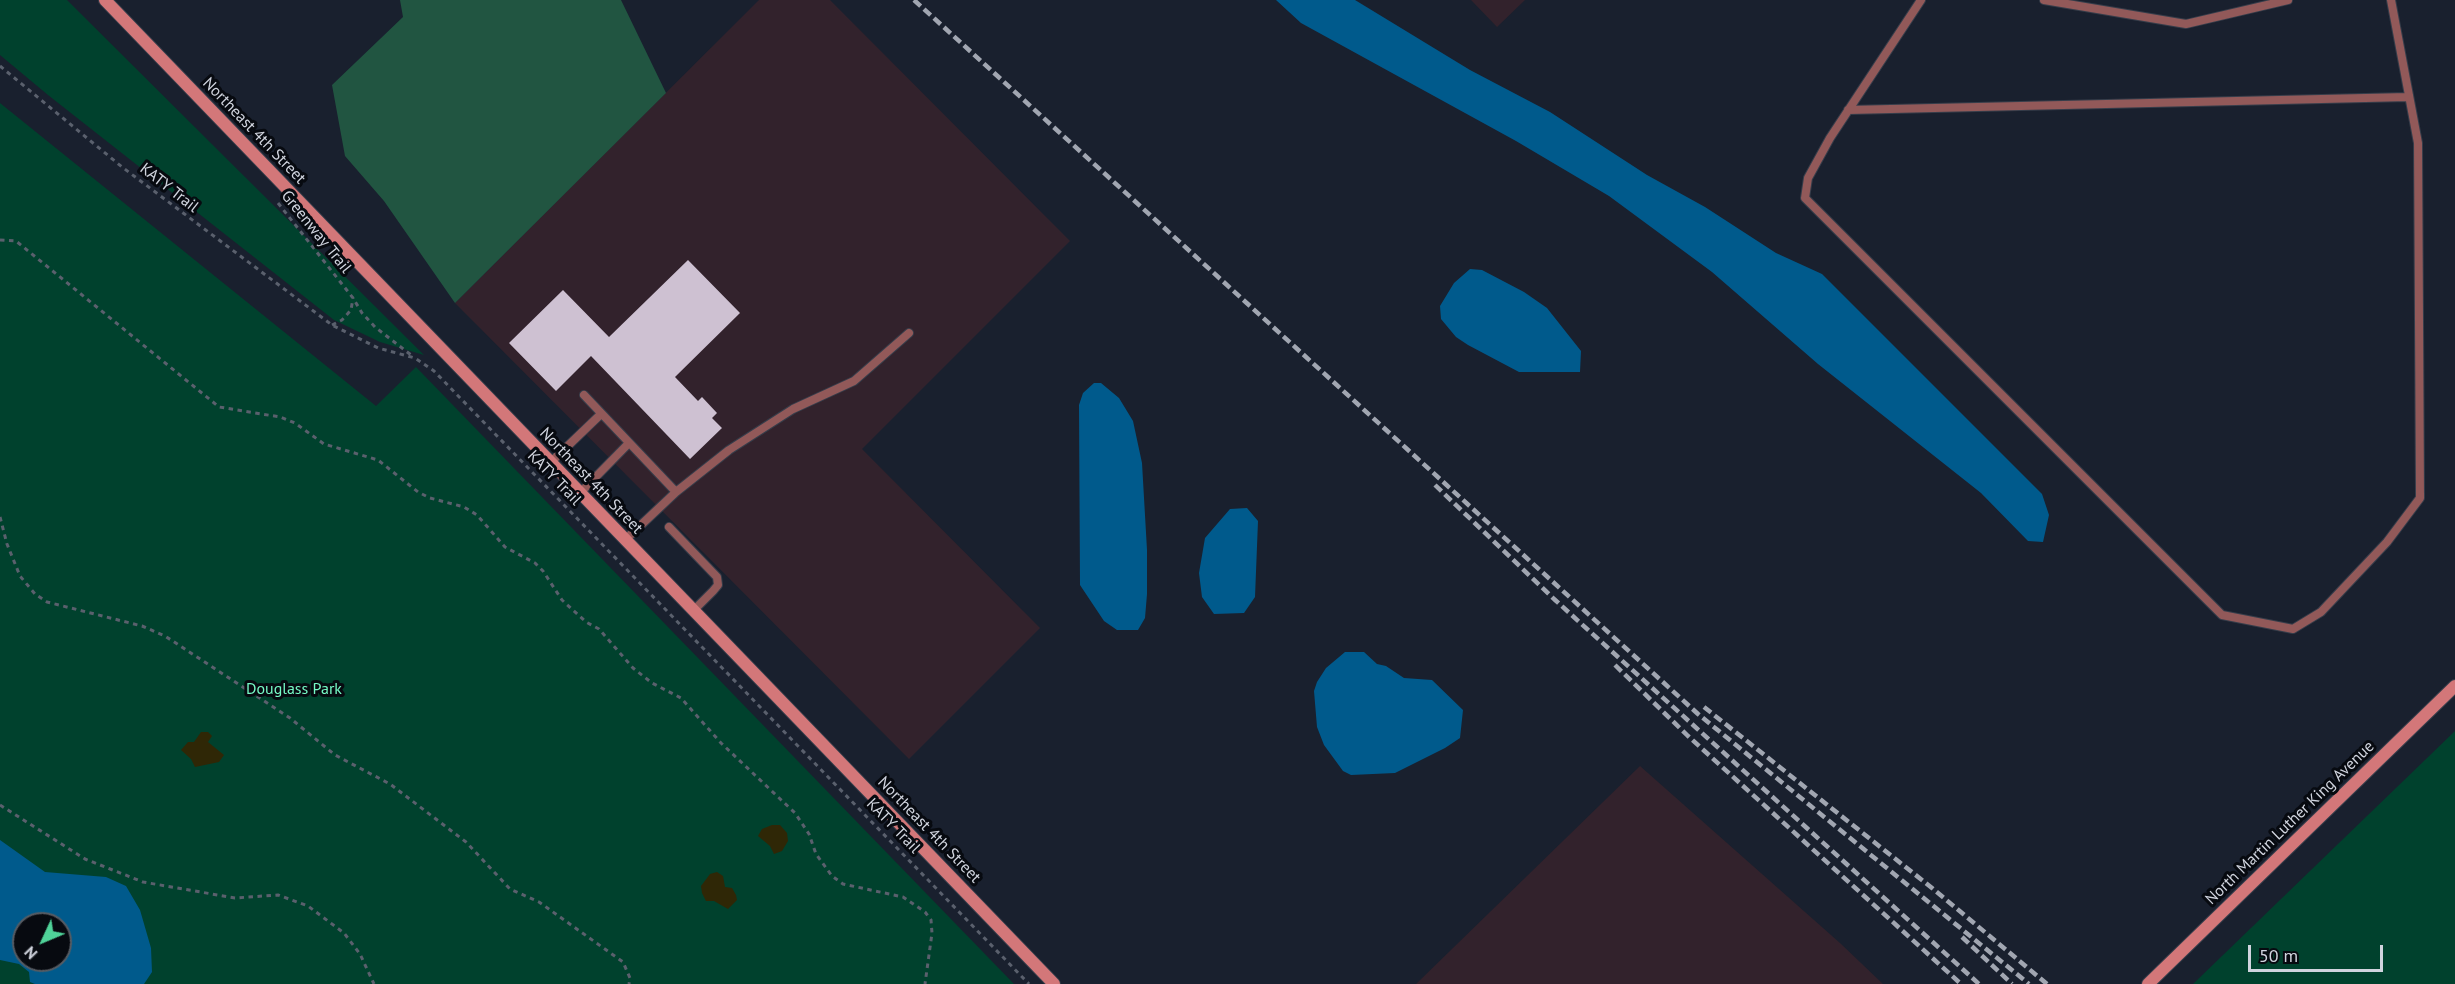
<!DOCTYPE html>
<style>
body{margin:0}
#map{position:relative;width:2455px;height:984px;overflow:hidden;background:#19202e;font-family:"PT Sans",sans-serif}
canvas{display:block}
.north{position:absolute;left:12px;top:912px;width:60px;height:60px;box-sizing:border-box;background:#070a10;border:2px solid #575b62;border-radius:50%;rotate:226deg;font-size:16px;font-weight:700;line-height:24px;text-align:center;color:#d0d4de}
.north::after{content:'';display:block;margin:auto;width:21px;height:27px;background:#4fd399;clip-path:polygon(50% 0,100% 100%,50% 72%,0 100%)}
.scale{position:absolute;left:2248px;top:945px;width:135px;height:27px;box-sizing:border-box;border:3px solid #d0d4de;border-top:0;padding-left:8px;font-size:18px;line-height:21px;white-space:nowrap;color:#d0d4de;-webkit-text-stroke:4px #070a10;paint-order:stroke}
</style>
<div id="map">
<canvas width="2455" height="984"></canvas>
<div class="north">N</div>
<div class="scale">50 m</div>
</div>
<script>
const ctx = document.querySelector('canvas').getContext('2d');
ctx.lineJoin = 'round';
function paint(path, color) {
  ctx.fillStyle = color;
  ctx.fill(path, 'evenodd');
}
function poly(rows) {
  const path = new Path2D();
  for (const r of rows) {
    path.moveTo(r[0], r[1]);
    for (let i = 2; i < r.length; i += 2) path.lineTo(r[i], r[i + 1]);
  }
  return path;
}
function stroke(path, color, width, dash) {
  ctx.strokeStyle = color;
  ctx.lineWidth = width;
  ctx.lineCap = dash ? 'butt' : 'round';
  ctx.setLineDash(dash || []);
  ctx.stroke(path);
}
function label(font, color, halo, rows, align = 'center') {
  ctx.font = font + ' "PT Sans",sans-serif';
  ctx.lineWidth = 6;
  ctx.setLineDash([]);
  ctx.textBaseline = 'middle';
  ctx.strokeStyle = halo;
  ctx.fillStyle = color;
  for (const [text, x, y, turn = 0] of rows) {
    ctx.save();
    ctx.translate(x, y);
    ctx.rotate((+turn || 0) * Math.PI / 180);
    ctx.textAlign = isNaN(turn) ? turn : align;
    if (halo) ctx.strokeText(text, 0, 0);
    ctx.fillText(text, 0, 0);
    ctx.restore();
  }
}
const industrial = poly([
 [759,0,830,0,1070,241,862,449,1040,628,909,759,455,303],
 [1471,0,1525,0,1497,27],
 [1640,766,1840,943,1883,984,1416,984]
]);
const green = poly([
 [0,0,67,0,424,355,380,342,334,320,48,95,0,55],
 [0,103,376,406,416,367,1014,984,0,984],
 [24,924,60,924,60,960,24,960],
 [2455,731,2455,984,2193,984]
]);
const forest = poly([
 [400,0,621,0,666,93,455,303,384,201,345,156,332,85,403,17]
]);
const sand = poly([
 [201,732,208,732,212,736,208,742,224,755,219,762,195,767,191,759,181,750,188,742,194,742],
 [772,825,780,825,787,833,788,841,782,851,774,854,770,846,758,836,762,829],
 [717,872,723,876,725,887,732,888,736,895,737,900,728,909,714,901,706,901,702,893,701,886,710,874]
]);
const water = poly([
 [1276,0,1355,0,1470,70,1550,112,1647,175,1705,207,1776,253,1822,274,2042,494,2049,515,2043,542,2028,541,1981,493,1818,364,1712,272,1609,196,1516,141,1301,23],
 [1470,269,1482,270,1524,292,1547,308,1581,351,1580,372,1519,372,1468,345,1456,337,1441,319,1440,306,1454,283],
 [1094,383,1101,383,1119,398,1133,421,1142,463,1147,550,1147,594,1145,618,1138,630,1117,630,1104,621,1080,585,1079,405,1083,393],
 [1247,508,1258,521,1255,597,1244,613,1214,614,1202,597,1199,573,1205,538,1230,509],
 [1345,652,1364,652,1377,664,1386,666,1404,678,1432,680,1463,710,1460,738,1445,748,1395,773,1351,775,1343,771,1324,745,1317,727,1314,691,1317,682,1326,668],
 [0,840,45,872,106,877,126,886,140,910,151,948,152,972,144,984,35,984,30,982,29,972,19,964,0,960],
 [24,924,60,924,60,960,24,960]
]);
const building = poly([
 [688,260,740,313,675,377,698,401,702,397,717,413,712,418,722,428,690,459,591,356,556,391,509,343,563,290,609,337]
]);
const path = poly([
 [0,66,122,167,332,325,378,348,415,358,434,371,1029,984],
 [278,203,353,298,362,313,375,327,411,355],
 [0,240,16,241,219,407,280,417,295,423,324,444,378,460,418,492,430,498,464,507,477,515,505,547,535,563,543,571,562,600,586,622,599,629,633,668,652,683,681,698,721,743,795,813,809,834,816,854,832,876,843,884,903,897,925,912,931,920,932,933,925,984],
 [332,325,342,320,351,310,353,298],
 [0,517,7,544,20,576,35,594,47,602,142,626,165,636,290,718,335,755,390,784,466,842,510,889,539,902,623,962,630,978,629,984],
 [0,805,85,859,143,882,235,898,278,895,308,906,344,933,360,954,374,984]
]);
const lane = poly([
 [1921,0,1830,138,1808,178,1805,198,2222,615,2293,629,2321,612,2387,542,2420,498,2418,143,2391,0],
 [2044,0,2186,24,2288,0],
 [1848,110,2408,97],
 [584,395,676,492,625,540],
 [550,463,601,414],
 [676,492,729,450,793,409,854,381,909,333],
 [580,493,629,443],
 [669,527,717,577,718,585,713,591,693,611]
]);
const secondary = poly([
 [105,0,1054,984],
 [2148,984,2455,686]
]);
const rail = poly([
 [914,0,1698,714,2029,984],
 [1435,485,1554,599,1979,984],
 [1615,665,1688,736,1961,984],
 [1704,707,1932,888,2047,984],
 [1962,937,2012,984]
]);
const streetNames = [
 ["Northeast 4th Street",254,131,46],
 ["KATY Trail",169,188,38],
 ["Greenway Trail",316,232,51],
 ["KATY Trail",554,478,46],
 ["Northeast 4th Street",591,481,46],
 ["North Martin Luther King Avenue",2290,823,-44],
 ["KATY Trail",893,826,46],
 ["Northeast 4th Street",929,830,46]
];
const parkNames = [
 ["Douglass Park",294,689]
];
paint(industrial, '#32222c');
paint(green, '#00412d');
paint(forest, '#215541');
paint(sand, '#2f2706');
paint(water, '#005a8c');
paint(building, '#cec1d2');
stroke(lane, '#363d4a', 10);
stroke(secondary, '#363d4a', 14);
stroke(path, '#5a606d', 3, [4.5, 4.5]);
stroke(lane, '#925959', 8);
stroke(secondary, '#d37779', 12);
stroke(rail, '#a1a6b1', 4.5, [9, 4.5]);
label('16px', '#d0d4de', '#070a10', streetNames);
label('16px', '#76fac6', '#070a10', parkNames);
</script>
